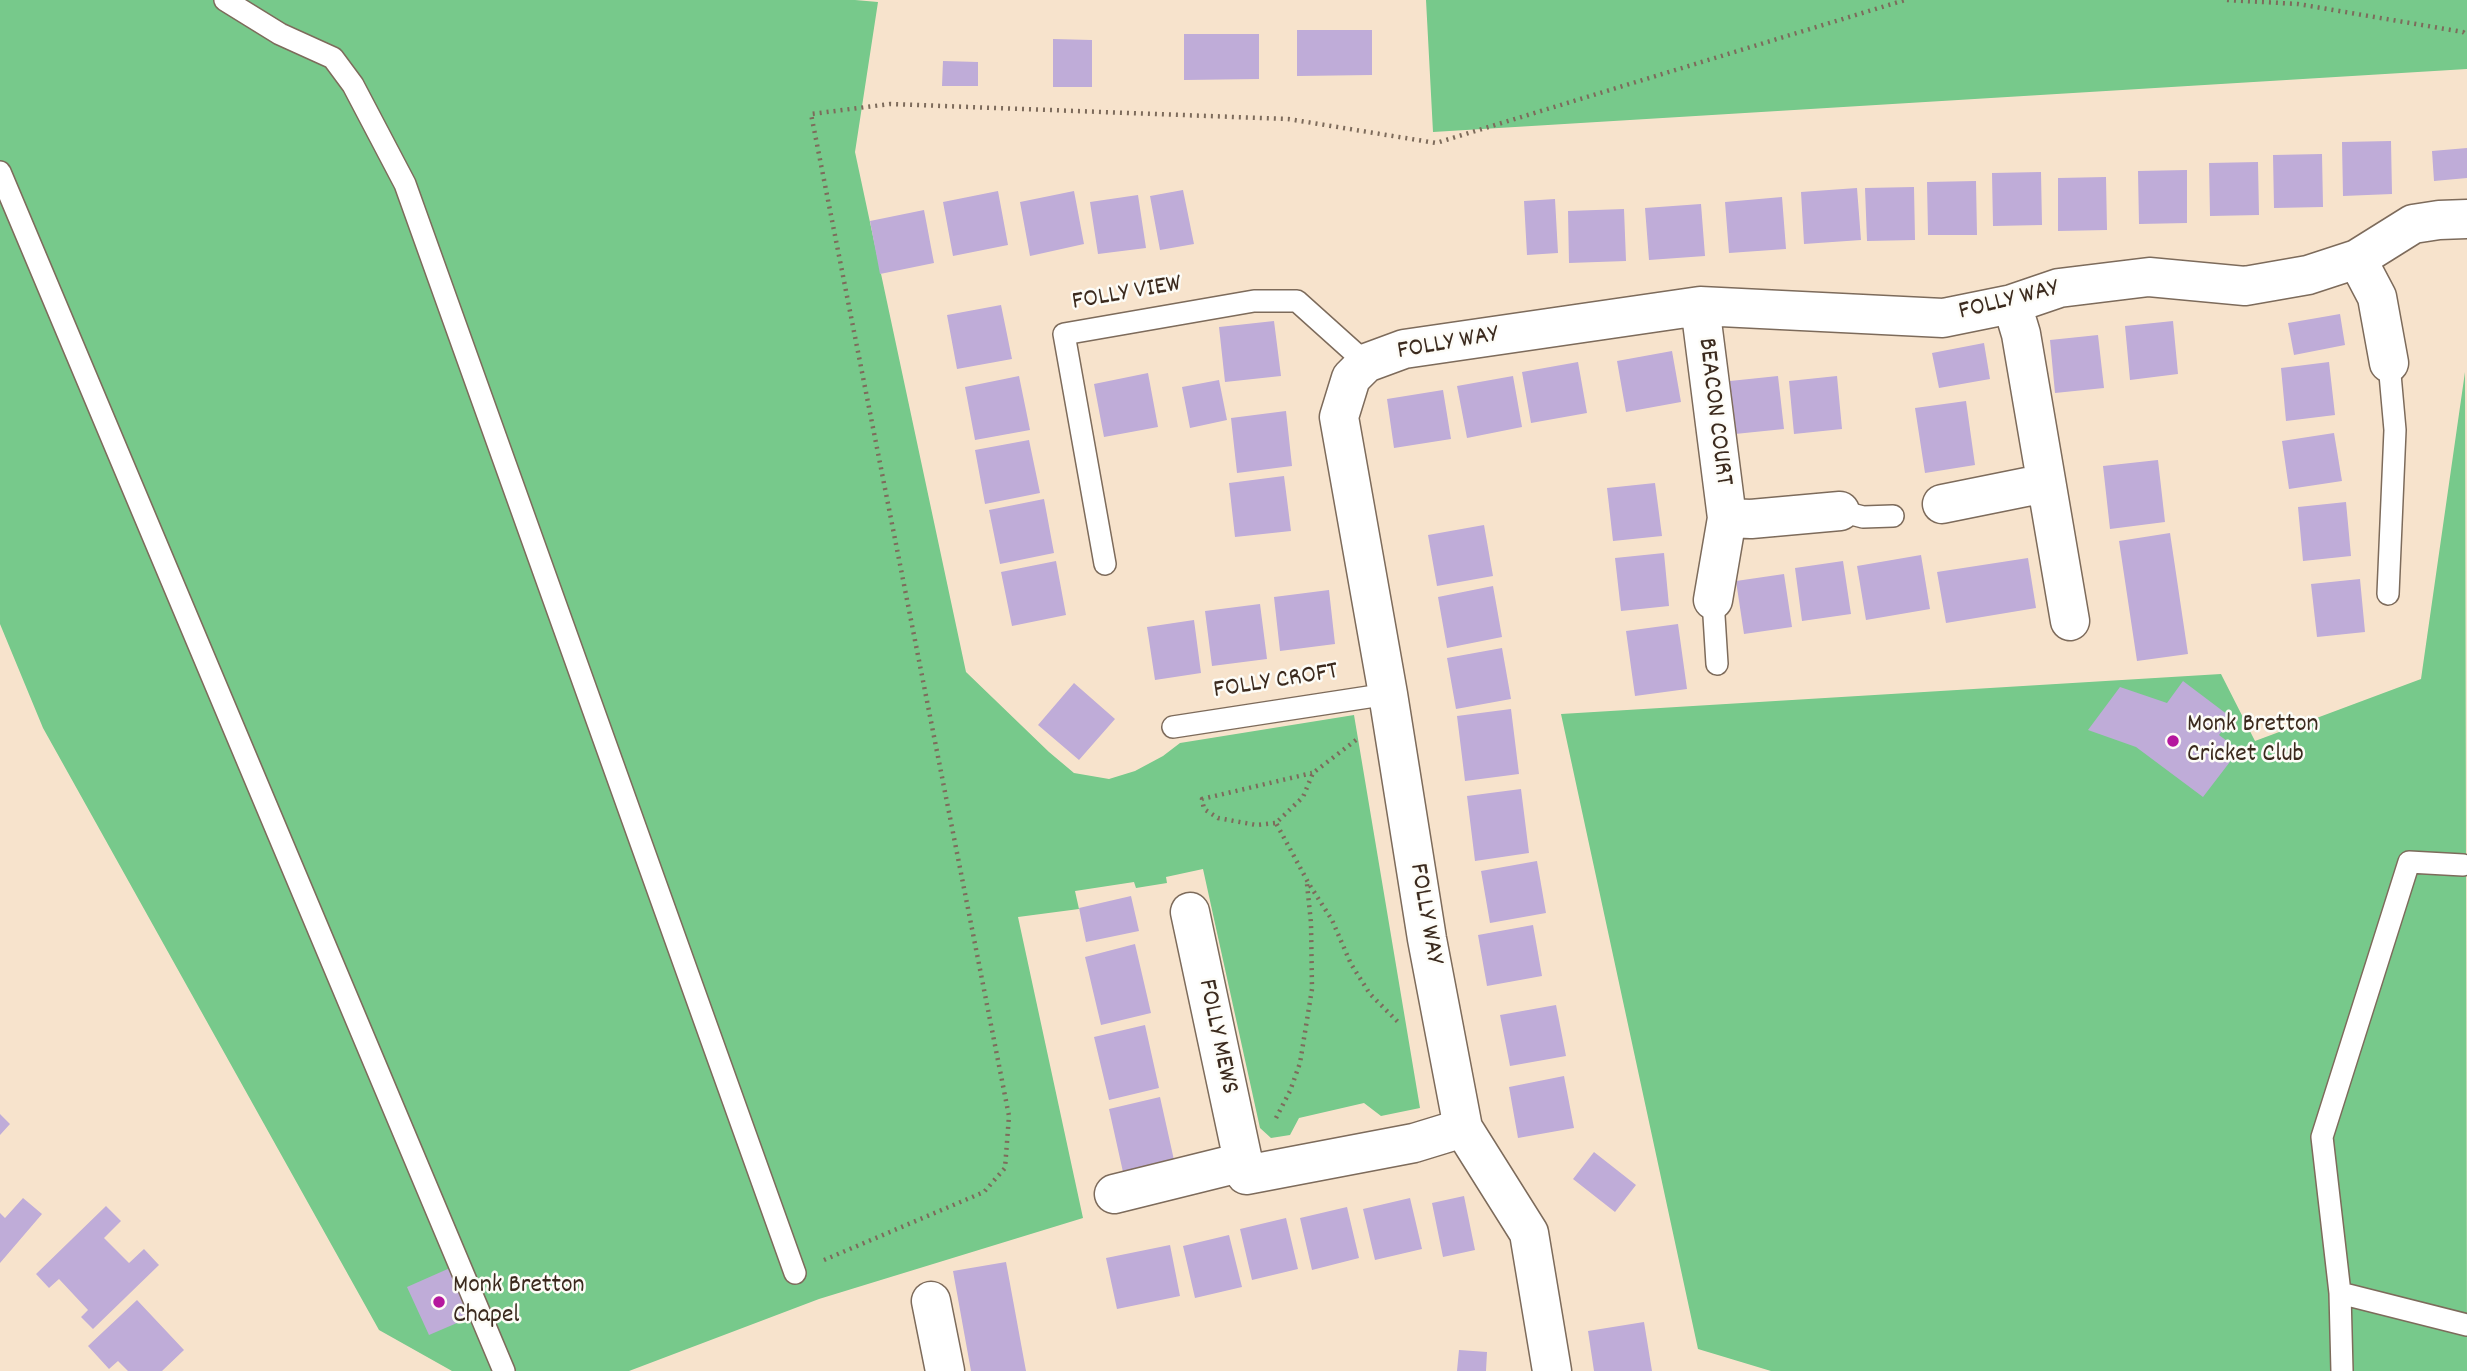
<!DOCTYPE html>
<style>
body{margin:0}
canvas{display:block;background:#f7e3cc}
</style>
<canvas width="2467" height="1371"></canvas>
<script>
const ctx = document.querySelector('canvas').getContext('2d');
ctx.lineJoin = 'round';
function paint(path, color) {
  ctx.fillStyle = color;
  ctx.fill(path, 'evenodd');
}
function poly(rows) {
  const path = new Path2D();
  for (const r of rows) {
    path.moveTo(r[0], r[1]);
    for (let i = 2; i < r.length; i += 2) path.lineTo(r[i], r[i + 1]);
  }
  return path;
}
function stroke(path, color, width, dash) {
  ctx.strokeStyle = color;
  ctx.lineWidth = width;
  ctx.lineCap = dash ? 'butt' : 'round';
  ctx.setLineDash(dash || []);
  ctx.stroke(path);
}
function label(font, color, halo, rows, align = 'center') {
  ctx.font = font + ' Dekko,sans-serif';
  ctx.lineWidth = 5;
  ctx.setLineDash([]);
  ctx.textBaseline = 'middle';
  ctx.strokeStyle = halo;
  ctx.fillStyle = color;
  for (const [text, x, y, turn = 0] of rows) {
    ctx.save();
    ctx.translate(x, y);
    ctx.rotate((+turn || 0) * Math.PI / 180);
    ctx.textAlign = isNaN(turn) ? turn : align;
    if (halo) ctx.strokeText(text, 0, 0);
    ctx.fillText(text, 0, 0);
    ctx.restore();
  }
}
const green = poly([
 [0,0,855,0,878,2,855,152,966,672,1049,752,1074,773,1109,779,1135,771,1163,756,1180,743,1354,715,1420,1108,1381,1116,1364,1103,1299,1118,1290,1135,1271,1138,1260,1128,1203,869,1166,877,1167,883,1136,888,1134,882,1075,891,1079,909,1018,917,1083,1218,819,1299,629,1371,452,1371,379,1330,43,728,0,624],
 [1426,0,2467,0,2467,69,1433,132],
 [2465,372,2467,1371,1771,1371,1698,1349,1561,714,2221,674,2255,741,2421,679]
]);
const building = poly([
 [1297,30,1372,30,1372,75,1297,76],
 [1184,34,1259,34,1259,79,1184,80],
 [1053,39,1092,40,1092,87,1053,87],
 [943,61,978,62,978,86,942,86],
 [2391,141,2392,194,2343,196,2342,142],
 [2467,148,2467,178,2434,181,2432,151],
 [2322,154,2323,207,2274,208,2273,155],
 [2258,162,2259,215,2210,216,2209,163],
 [2187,170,2187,223,2139,224,2138,171],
 [2041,172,2042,225,1993,226,1992,173],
 [2106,177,2107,230,2058,231,2058,178],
 [1976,181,1977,235,1928,235,1927,182],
 [1914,187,1915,240,1867,241,1865,188],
 [1857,188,1861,240,1804,244,1801,192],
 [1183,190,1194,244,1160,250,1150,196],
 [998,191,1008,245,953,256,943,202],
 [1074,191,1084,244,1030,256,1020,202],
 [1138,195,1146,248,1098,254,1090,202],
 [1782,197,1786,249,1729,253,1725,202],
 [1555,199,1558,253,1527,255,1524,201],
 [1701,204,1705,256,1649,260,1645,208],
 [1624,209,1626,261,1569,263,1568,211],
 [924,210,934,263,880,274,870,221],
 [1001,305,1012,359,957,369,947,315],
 [2340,314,2345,345,2294,355,2288,323],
 [1274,321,1281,376,1225,382,1219,327],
 [2173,321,2178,374,2130,380,2125,326],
 [2098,335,2104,388,2055,393,2050,340],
 [1984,343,1990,379,1939,388,1932,353],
 [1672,351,1681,402,1626,412,1617,361],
 [1578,362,1587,413,1531,423,1522,372],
 [2329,362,2335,415,2286,421,2281,368],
 [1148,373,1158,427,1104,437,1094,384],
 [1019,376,1030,430,975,440,965,387],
 [1513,376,1522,427,1467,438,1457,386],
 [1778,376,1784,429,1735,434,1730,381],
 [1837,376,1842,429,1794,434,1789,381],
 [1219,380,1227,420,1190,428,1182,387],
 [1443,390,1451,439,1394,448,1387,399],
 [1966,401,1975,465,1925,473,1915,408],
 [1286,411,1292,466,1237,473,1231,418],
 [2334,433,2342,481,2289,489,2282,441],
 [1029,440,1040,493,985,504,975,450],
 [2158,460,2165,522,2110,529,2103,466],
 [1284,476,1291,531,1235,537,1229,483],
 [1655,483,1662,536,1613,541,1607,488],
 [1044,499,1054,553,1000,564,989,510],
 [2346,502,2351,556,2303,561,2298,507],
 [1484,525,1493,576,1437,586,1428,535],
 [2170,533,2188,654,2137,661,2119,541],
 [1664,553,1669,606,1621,611,1615,558],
 [1921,555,1930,609,1866,620,1857,566],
 [2028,558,2036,608,1946,623,1937,572],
 [1056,561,1066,615,1012,626,1001,572],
 [1843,561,1851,614,1802,621,1795,568],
 [1784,574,1792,627,1744,634,1736,581],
 [2360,579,2365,632,2317,637,2311,584],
 [1493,586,1502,637,1447,648,1438,597],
 [1329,590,1335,644,1280,651,1274,597],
 [1260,604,1267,659,1212,666,1205,611],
 [1194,620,1201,673,1155,680,1147,627],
 [1678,624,1687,689,1635,696,1626,631],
 [1502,648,1511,699,1456,709,1447,658],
 [2183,681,2232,718,2219,735,2239,750,2203,797,2136,747,2088,730,2120,687,2167,703],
 [1074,683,1115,719,1079,760,1038,725],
 [1511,709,1519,774,1465,781,1457,716],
 [1521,789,1529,853,1475,861,1467,796],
 [1537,861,1546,913,1490,923,1481,871],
 [1131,896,1139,931,1086,942,1079,908],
 [1533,925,1542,976,1487,986,1478,935],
 [1135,944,1151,1013,1101,1025,1085,957],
 [1556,1005,1566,1056,1510,1066,1500,1015],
 [1145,1025,1159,1088,1109,1100,1094,1037],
 [1564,1076,1574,1128,1518,1138,1509,1087],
 [1160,1097,1174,1160,1123,1172,1109,1109],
 [0,1114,10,1124,0,1135],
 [1594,1152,1636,1185,1615,1212,1573,1179],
 [1464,1196,1475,1250,1443,1257,1432,1203],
 [23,1198,42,1214,0,1263,0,1213,5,1218],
 [1410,1198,1422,1249,1375,1260,1363,1209],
 [106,1206,121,1221,104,1238,129,1263,144,1249,159,1265,93,1329,81,1317,88,1310,59,1279,49,1288,36,1274],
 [1347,1207,1359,1258,1312,1270,1300,1218],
 [1286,1218,1298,1269,1252,1280,1240,1229],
 [1229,1235,1242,1287,1195,1298,1183,1246],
 [1170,1245,1180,1296,1117,1309,1106,1258],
 [1006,1262,1026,1371,971,1371,953,1271],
 [450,1268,471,1317,429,1335,407,1287],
 [137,1300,184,1350,162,1371,128,1371,118,1361,109,1369,88,1346],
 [1644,1322,1652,1371,1594,1371,1588,1331],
 [1459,1350,1487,1352,1486,1371,1457,1371]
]);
const path = poly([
 [2227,0,2298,4,2463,32,2467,35],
 [1356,740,1313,773,1303,797,1276,823,1309,884,1332,920,1351,964,1370,994,1400,1024],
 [1275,823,1256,825,1218,818,1204,809,1202,799,1312,773],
 [1276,1118,1290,1091,1300,1063,1312,989,1311,923,1307,884],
 [824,1260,984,1192,1005,1168,1009,1116,811,114,890,104,1288,119,1436,143,1905,0]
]);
const service = poly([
 [225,0,280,34,333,58,353,85,405,184,795,1273],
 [0,172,504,1371],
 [1840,511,1863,517,1893,516],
 [1105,564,1064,334,1254,301,1297,301,1366,363],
 [2388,594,2395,430,2389,363],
 [1713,600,1717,664],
 [1173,727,1388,694],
 [2340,1293,2467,1325],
 [2342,1371,2340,1293,2322,1137,2409,862,2463,865]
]);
const minor = poly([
 [2357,259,2413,224,2439,220,2467,219],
 [2012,304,2021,334,2070,621],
 [1700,306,1727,518,1713,600],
 [1942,504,2046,483],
 [1727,518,1751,519,1840,511],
 [1190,912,1246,1175,1414,1143,1463,1128],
 [1114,1194,1243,1162],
 [931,1301,945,1371],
 [1552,1371,1529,1233,1463,1128,1427,939,1388,694,1339,417,1351,378,1366,363,1404,349,1700,306,1943,318,2012,304,2059,288,2149,277,2245,286,2308,275,2357,259,2377,297,2389,363]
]);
const markers = [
 [2173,741,7,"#b5179e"],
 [439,1302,7,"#b5179e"]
];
const streetNames = [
 ["FOLLY VIEW",1127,295,-10],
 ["FOLLY WAY",2009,302,-14],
 ["FOLLY WAY",1448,345,-10],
 ["BEACON COURT",1713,412,83],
 ["FOLLY CROFT",1276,683,-9],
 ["FOLLY WAY",1424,914,80],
 ["FOLLY MEWS",1216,1037,78]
];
const poiNames = [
 ["Monk Bretton",2187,726],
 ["Cricket Club",2187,756],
 ["Monk Bretton",453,1287],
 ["Chapel",453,1317]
];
paint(green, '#77c98b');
paint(building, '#bfacd8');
stroke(service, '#7d6b5b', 24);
stroke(minor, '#7d6b5b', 41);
stroke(path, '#7d6b5b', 4.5, [2, 5]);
stroke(service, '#fff', 21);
stroke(minor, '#fff', 38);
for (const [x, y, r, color] of markers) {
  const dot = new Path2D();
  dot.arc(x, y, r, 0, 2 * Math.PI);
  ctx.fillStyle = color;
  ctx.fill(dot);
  stroke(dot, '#fdfcf7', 2.5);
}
label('26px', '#3b2a1e', '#fdfcf7', streetNames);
label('26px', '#3b2a1e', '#fdfcf7', poiNames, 'left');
</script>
